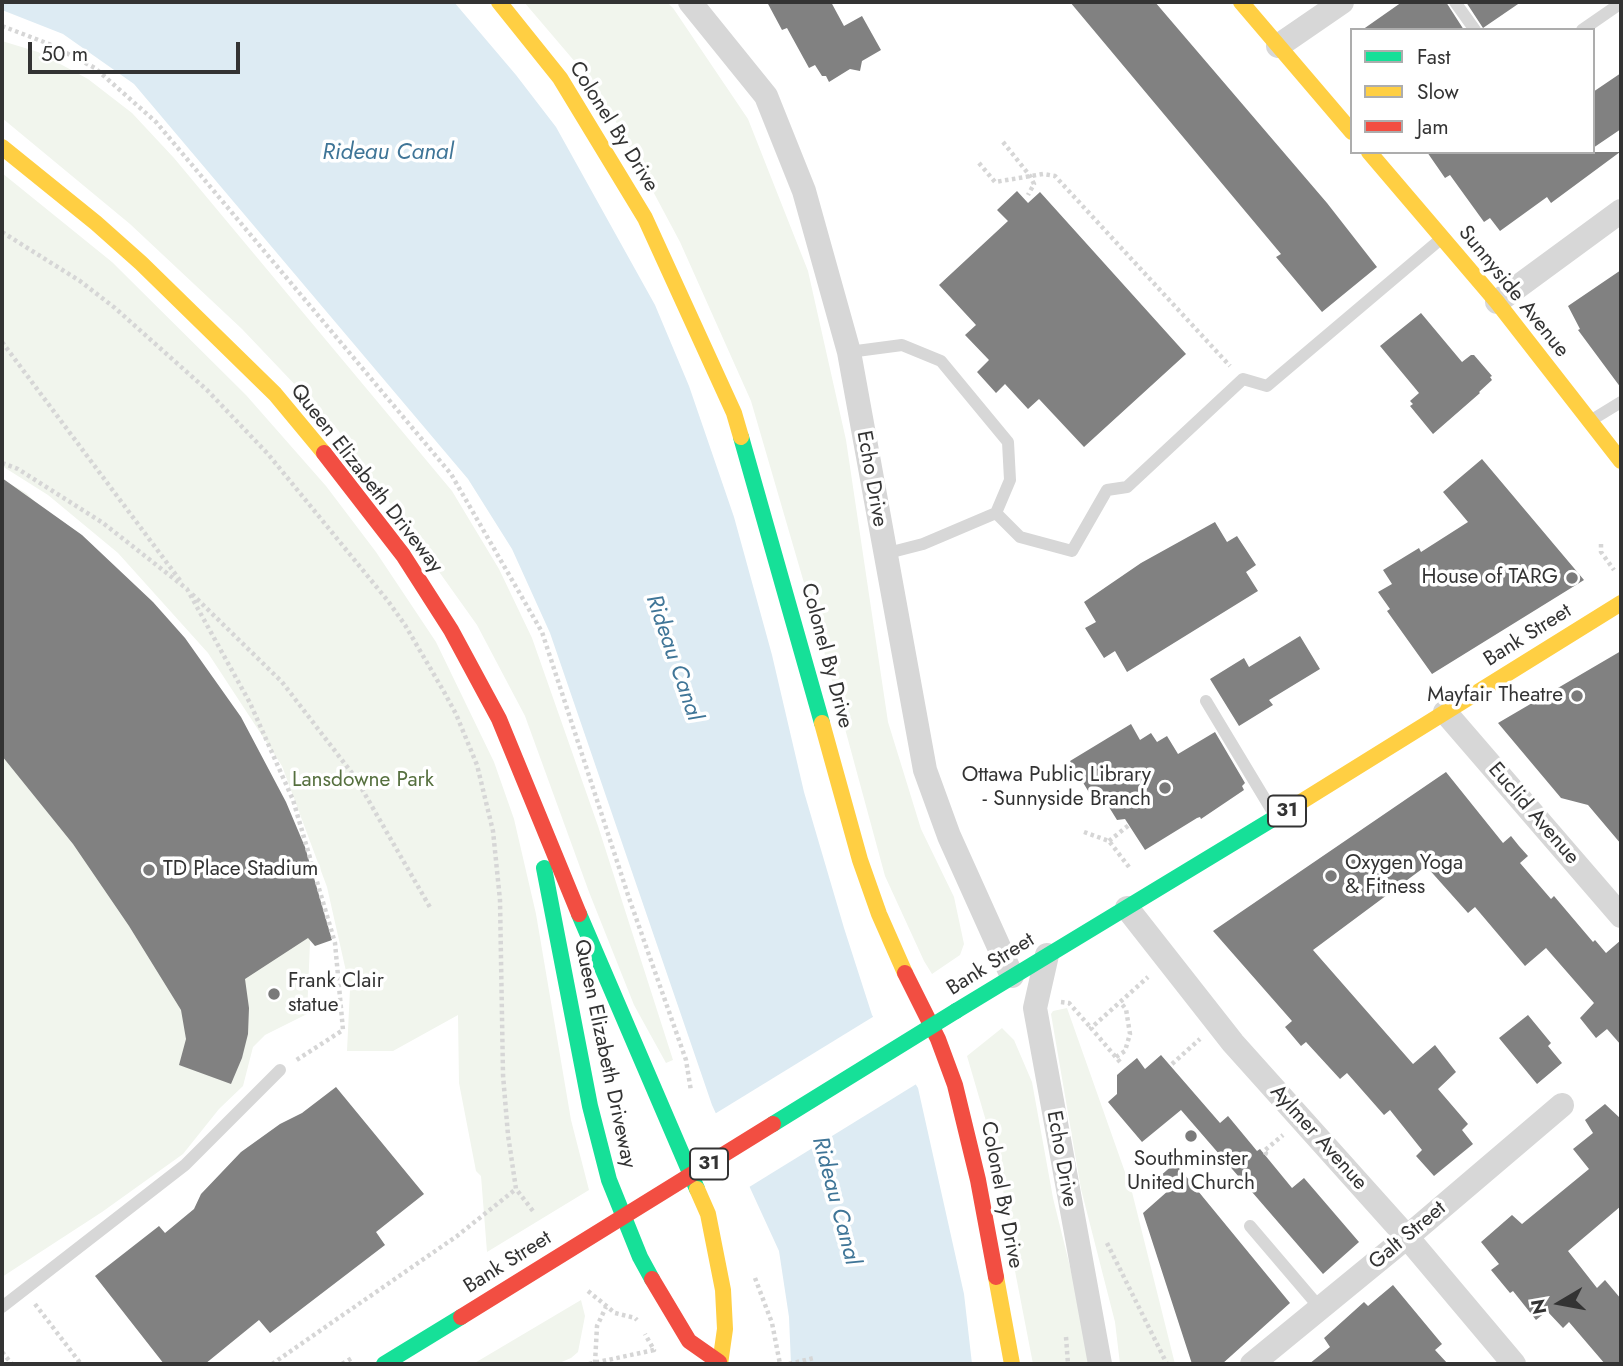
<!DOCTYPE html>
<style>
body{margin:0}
#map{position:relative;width:1623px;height:1366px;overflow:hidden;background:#fff;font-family:Jost,sans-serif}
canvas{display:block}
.frame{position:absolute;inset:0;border:4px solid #333;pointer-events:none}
.legend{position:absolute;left:1350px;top:28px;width:245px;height:126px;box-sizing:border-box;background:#fff;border:2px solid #adadad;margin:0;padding:9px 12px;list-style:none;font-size:21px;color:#333}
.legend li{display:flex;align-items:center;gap:14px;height:35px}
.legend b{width:35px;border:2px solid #adadad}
.north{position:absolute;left:1525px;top:1268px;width:70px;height:70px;-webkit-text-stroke:5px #fff;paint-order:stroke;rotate:260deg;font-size:19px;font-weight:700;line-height:28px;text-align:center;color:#333}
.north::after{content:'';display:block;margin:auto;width:24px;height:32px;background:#333;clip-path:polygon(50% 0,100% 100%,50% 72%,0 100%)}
.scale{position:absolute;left:28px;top:42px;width:212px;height:32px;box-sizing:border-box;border:4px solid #333;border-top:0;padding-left:9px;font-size:21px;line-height:24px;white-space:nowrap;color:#333;-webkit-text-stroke:5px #fff;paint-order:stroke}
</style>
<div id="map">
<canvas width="1623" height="1366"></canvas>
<div class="frame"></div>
<ul class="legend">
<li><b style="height:9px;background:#16e098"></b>Fast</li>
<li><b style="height:9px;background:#ffcf43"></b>Slow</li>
<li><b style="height:9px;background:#f24e42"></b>Jam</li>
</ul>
<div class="north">N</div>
<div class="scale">50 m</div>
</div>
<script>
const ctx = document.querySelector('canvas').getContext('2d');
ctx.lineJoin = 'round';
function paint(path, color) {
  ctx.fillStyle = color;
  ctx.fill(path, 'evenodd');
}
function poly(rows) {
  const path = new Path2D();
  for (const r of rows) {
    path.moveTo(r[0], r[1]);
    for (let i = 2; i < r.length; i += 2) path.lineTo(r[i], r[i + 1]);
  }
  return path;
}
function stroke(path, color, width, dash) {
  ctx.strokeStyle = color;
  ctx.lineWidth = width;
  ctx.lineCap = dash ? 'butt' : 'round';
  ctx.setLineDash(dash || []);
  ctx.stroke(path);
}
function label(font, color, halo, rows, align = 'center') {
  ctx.font = font + ' Jost,sans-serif';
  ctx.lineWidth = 7;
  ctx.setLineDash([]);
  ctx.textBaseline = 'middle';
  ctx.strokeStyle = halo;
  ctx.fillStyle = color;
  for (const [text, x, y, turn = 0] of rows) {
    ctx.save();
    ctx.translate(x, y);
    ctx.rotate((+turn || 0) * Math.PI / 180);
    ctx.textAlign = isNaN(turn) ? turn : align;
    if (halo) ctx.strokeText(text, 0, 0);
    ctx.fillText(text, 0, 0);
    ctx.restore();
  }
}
const green = poly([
 [524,2,667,2,673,8,748,119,808,271,846,440,888,722,921,829,954,897,964,944,960,955,932,974,924,961,885,876,825,655,751,401,680,242,599,90],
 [2,41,38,52,88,79,132,113,174,158,452,491,499,569,532,638,598,826,673,1060,666,1063,634,1005,589,892,525,716,477,625,338,430,242,329,130,224,2,118],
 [2,173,112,262,246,395,326,486,376,552,436,642,494,762,514,819,536,914,571,1120,589,1190,487,1252,481,1176,476,1171,459,1083,458,1015,393,1051,347,1051,350,989,327,887,282,766,208,653,118,553,48,495,2,466],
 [2,479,26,493,137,602,311,919,307,1014,265,1035,253,1047,243,1086,219,1109,183,1154,102,1212,2,1277],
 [1067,1008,1132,1192,1175,1364,1120,1364,1115,1322,1081,1189,1051,1014,1053,1011],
 [1002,1028,1014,1040,1032,1082,1053,1198,1094,1364,1033,1364,1015,1271,1000,1169,967,1056],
 [581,1300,585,1316,578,1352,571,1358,557,1364,473,1364]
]);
const water = poly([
 [2,2,454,2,516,75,556,127,655,305,689,386,734,517,772,655,804,792,844,928,872,1015,918,1088,964,1294,972,1364,791,1364,789,1317,779,1251,712,1105,550,633,512,549,468,479,134,84,63,34,2,10]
]);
const pier = poly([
 [876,1015,918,1083,746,1189,713,1115]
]);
const building = poly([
 [767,2,831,2,844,26,862,16,881,50,862,61,860,71,850,69,829,82,826,76,822,76,815,65,809,68,787,28,782,30],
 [1070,2,1155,2,1327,203,1377,267,1322,312,1276,257,1281,254],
 [1402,2,1446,2,1464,30,1362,30],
 [1466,2,1521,2,1483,28],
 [1621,73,1621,129,1593,148,1593,92],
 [1427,152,1620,152,1551,203,1547,197,1500,231,1490,218,1484,222,1450,175,1445,178],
 [1017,191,1028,203,1040,192,1186,354,1084,447,1039,399,1028,409,1005,384,996,393,977,372,989,360,965,335,976,325,939,285,1008,221,997,210],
 [1621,270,1621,388,1578,330,1580,329,1568,306],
 [1421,313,1462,362,1471,355,1474,355,1492,376,1490,377,1492,380,1479,392,1480,393,1433,434,1410,406,1413,404,1410,401,1419,393,1380,346],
 [1482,459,1584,580,1432,674,1387,611,1390,609,1378,592,1392,584,1383,570,1419,548,1421,552,1468,522,1443,492],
 [2,478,82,535,153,602,185,638,241,717,286,802,305,847,332,940,315,946,308,938,245,979,249,1008,248,1034,242,1058,231,1084,179,1065,186,1039,181,1010,129,926,73,844,2,756],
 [1215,522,1227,542,1237,536,1256,565,1246,572,1258,591,1127,672,1115,651,1104,658,1085,628,1096,622,1084,602,1141,563],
 [1300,636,1320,669,1269,700,1273,705,1239,726,1210,679,1244,658,1249,667],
 [1621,651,1621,844,1588,805,1561,798,1498,723],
 [1131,724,1140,740,1151,733,1157,742,1167,736,1178,754,1215,732,1245,783,1242,786,1244,790,1201,819,1200,817,1197,818,1145,850,1125,819,1117,820,1104,799,1096,804,1070,761],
 [1446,772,1503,843,1511,836,1519,846,1528,856,1520,863,1551,899,1554,896,1593,942,1595,940,1606,953,1621,940,1621,1045,1607,1029,1596,1038,1580,1018,1594,1003,1546,948,1525,966,1475,907,1468,913,1426,866,1313,950,1413,1064,1435,1045,1456,1072,1438,1089,1468,1124,1462,1130,1473,1144,1434,1176,1416,1156,1422,1150,1390,1110,1384,1115,1347,1073,1340,1079,1306,1042,1301,1046,1285,1027,1292,1021,1213,931],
 [1528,1015,1551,1043,1548,1046,1562,1063,1537,1084,1499,1038],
 [1161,1055,1220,1123,1228,1116,1257,1151,1260,1149,1292,1188,1304,1178,1359,1242,1323,1274,1181,1110,1142,1142,1108,1102,1117,1094,1117,1075,1125,1068,1137,1058,1145,1069],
 [336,1087,424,1194,376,1232,385,1245,270,1333,259,1320,205,1364,164,1364,95,1276,159,1226,165,1233,194,1209,201,1194,241,1152,280,1124,302,1113],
 [1605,1104,1621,1119,1621,1206,1568,1251,1597,1288,1605,1280,1621,1299,1621,1364,1605,1364,1569,1322,1563,1328,1547,1311,1536,1320,1513,1291,1510,1293,1491,1270,1499,1264,1481,1242,1512,1215,1522,1224,1589,1169,1573,1149,1593,1133,1585,1120],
 [1175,1163,1290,1303,1222,1364,1192,1364,1143,1213,1169,1190,1158,1178],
 [1393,1285,1442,1344,1435,1350,1448,1364,1309,1364,1330,1347,1324,1338,1364,1302,1368,1306]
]);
const path = poly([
 [2,26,49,44,95,68,156,122,451,474,542,632,629,898,686,1060,691,1091],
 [1003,142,1030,176,1034,184,1028,195],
 [979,163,995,182,1043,174,1055,176,1230,366],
 [2,232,80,281,115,308,207,390,268,454,388,601,405,625,443,690,456,714,477,765,493,831,500,900,503,1075,508,1135,516,1189,533,1211],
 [2,342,182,583],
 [2,463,18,469,103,523,187,589,250,703,293,800,335,943,343,1030,295,1061],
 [1601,544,1601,552,1614,570],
 [192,594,282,682,355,777,431,909],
 [1084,832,1109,841,1129,867],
 [1109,841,1129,825],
 [1061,1002,1069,1003,1091,1028],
 [1116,1057,1125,1051,1130,1034,1126,1009,1120,1002],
 [1120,1062,1091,1028,1148,977],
 [1172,1064,1200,1039],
 [1265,1155,1266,1153,1264,1151,1283,1135],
 [1107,1243,1167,1364],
 [755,1278,772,1323,780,1364],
 [588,1291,615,1313,635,1318,637,1320],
 [35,1304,81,1364],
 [1066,1337,1068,1364],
 [2,1352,12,1364],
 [595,1363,597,1326,606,1307],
 [272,1364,457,1236,516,1189],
 [342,1364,352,1358],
 [589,1364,654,1350,645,1334],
 [789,1364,814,1358]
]);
const lane = poly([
 [1455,2,1475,30],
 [1582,30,1621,3],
 [849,352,902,345,941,361,1008,442,1010,480,996,513,923,544,884,554],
 [1590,421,1621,402],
 [996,513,1020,537,1072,551,1107,490,1127,487,1243,379,1267,386,1442,238],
 [1206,701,1274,814],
 [1250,1226,1320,1308],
 [2,1307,185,1165,280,1070]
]);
const street = poly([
 [690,2,766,96,804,191,849,352,925,770,949,836,1012,976],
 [1278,46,1342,2],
 [1497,302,1621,211],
 [1445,712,1621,916],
 [1127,908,1233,1043,1407,1237,1514,1364],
 [1047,955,1035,1008,1100,1364],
 [1252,1364,1407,1237,1562,1105]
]);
const fast = poly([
 [741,437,822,723],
 [544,868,590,1106,609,1180,640,1257,652,1279],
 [579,914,697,1189],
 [956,1011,1296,805],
 [384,1364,461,1317]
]);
const slow = poly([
 [499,2,560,78,645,218,734,413,741,437],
 [1241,2,1352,132],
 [2,147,96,223,141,263,275,394,324,453],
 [1369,152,1497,302,1621,461],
 [822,723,860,860,879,914,905,973],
 [1296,805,1621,603],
 [697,1189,708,1214,723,1290,725,1329,720,1364],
 [996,1277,1012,1364]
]);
const jam = poly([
 [324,453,403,555,451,630,499,719,579,914],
 [905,973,938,1039,955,1085,978,1180,996,1277],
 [652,1279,689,1341,719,1362]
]);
const fastBridge = poly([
 [773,1124,956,1011]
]);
const jamBridge = poly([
 [461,1317,773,1124]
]);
const markers = [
 [1572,578,7,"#7a7a7a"],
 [1577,696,7,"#7a7a7a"],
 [1165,788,7,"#7a7a7a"],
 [149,870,7,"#7a7a7a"],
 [1331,876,7,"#7a7a7a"],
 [274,994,7,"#7a7a7a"],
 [1191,1136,7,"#7a7a7a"]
];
const shields = [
 [1287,811,38],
 [709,1164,38]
];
const shieldNames = [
 ["31",1287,811],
 ["31",709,1164]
];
const streetNames = [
 ["Colonel By Drive",613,127,58],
 ["Sunnyside Avenue",1513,292,51],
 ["Queen Elizabeth Driveway",366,479,52],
 ["Echo Drive",871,479,80],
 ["Bank Street",1528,636,-32],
 ["Colonel By Drive",826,656,75],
 ["Euclid Avenue",1533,814,49],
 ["Bank Street",991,965,-32],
 ["Queen Elizabeth Driveway",604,1054,78],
 ["Aylmer Avenue",1318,1138,48],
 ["Echo Drive",1061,1159,80],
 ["Colonel By Drive",1001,1195,79],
 ["Galt Street",1408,1236,-40],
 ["Bank Street",508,1263,-32]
];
const poiNames = [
 ["House of TARG",1558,578],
 ["Mayfair Theatre",1563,696],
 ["Ottawa Public Library",1151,776],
 ["- Sunnyside Branch",1151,800],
 ["Oxygen Yoga",1345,864,"left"],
 ["& Fitness",1345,888,"left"],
 ["TD Place Stadium",163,870,"left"],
 ["Frank Clair",288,982,"left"],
 ["statue",288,1006,"left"],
 ["Southminster",1191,1160,"center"],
 ["United Church",1191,1184,"center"]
];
const parkNames = [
 ["Lansdowne Park",363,781]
];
const waterNames = [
 ["Rideau Canal",388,153],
 ["Rideau Canal",673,658,71],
 ["Rideau Canal",835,1201,75]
];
paint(green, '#f1f5ed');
paint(water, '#ddebf3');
paint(pier, '#fff');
paint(building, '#818181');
stroke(path, '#d6d6d6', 4.5, [3.5, 3.5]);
stroke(lane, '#d7d7d7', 12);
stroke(street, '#d7d7d7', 24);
stroke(fast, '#16e098', 16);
stroke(slow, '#ffcf43', 16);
stroke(jam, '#f24e42', 16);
stroke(fastBridge, '#16e098', 16);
stroke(jamBridge, '#f24e42', 16);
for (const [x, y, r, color] of markers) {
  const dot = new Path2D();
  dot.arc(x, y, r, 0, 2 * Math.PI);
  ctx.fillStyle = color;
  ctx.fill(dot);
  stroke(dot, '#fff', 2.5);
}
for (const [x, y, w] of shields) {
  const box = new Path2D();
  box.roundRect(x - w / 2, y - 15.5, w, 31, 5);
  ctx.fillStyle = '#fff';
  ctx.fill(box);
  stroke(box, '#333', 2);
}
label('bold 19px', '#333', null, shieldNames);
label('21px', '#333', '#fff', streetNames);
label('21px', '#333', '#fff', poiNames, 'right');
label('21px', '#56703f', '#fff', parkNames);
label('italic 23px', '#3f7597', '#fff', waterNames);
</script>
